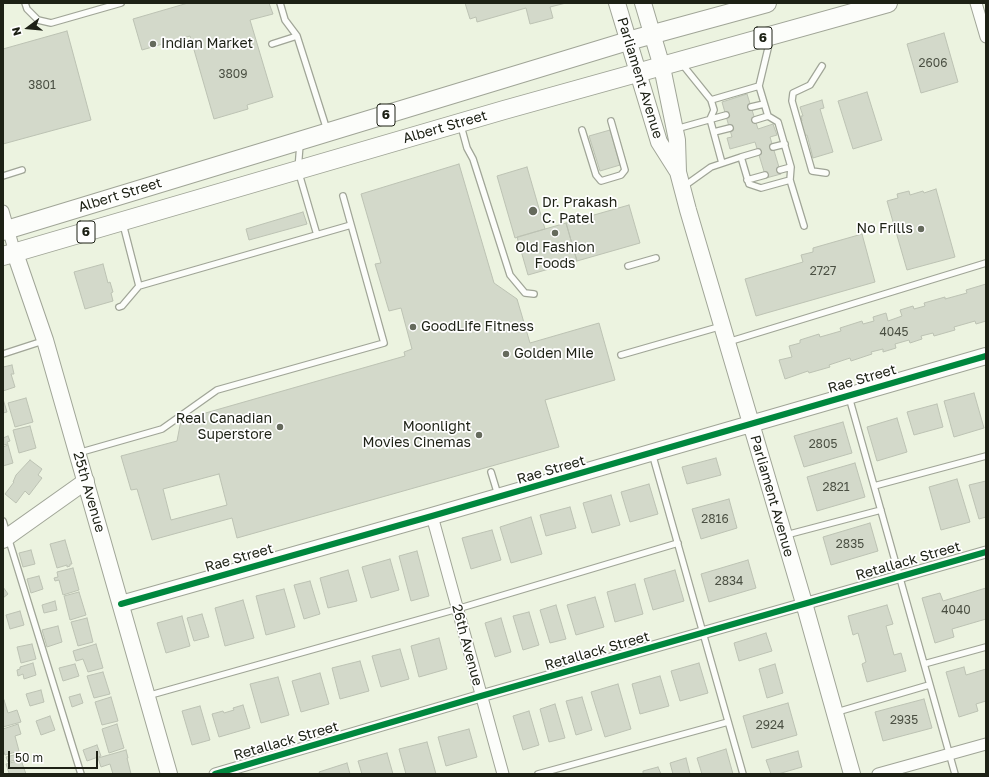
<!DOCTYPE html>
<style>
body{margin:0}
#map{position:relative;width:989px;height:777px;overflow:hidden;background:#ecf3e0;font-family:"Golos Text",sans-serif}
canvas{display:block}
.frame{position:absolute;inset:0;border:4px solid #1d2115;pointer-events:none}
.north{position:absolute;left:8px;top:8px;width:40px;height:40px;-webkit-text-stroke:3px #fff;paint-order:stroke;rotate:254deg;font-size:11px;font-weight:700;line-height:16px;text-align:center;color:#1d2115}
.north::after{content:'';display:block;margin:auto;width:14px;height:18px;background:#1d2115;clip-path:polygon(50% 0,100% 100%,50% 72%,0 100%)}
.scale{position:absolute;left:8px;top:751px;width:90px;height:18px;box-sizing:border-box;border:2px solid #1d2115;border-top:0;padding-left:5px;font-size:12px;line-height:14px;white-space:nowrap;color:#1d2115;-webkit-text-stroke:3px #fff;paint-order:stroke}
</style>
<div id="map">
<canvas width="989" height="777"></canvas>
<div class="frame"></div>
<div class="north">N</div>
<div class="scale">50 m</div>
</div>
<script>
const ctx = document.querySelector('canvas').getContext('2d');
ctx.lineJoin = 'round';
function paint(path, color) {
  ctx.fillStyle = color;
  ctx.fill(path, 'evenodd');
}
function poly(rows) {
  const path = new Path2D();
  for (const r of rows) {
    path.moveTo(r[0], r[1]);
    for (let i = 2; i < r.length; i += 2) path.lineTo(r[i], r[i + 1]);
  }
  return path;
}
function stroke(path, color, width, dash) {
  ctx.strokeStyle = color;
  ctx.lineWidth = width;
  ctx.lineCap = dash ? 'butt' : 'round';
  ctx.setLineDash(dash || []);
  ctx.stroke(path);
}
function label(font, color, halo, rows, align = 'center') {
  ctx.font = font + ' "Golos Text",sans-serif';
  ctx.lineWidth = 3.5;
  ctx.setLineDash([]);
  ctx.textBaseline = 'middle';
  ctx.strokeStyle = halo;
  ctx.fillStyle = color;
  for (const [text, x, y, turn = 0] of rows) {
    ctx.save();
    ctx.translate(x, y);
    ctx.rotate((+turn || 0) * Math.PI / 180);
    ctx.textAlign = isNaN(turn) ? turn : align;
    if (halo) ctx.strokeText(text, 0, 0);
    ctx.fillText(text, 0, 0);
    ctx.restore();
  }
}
const building = poly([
 [188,3,269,3,273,14,250,20,273,97,247,105,248,109,214,119,190,36,142,50,133,19,188,3],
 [465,3,566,3,550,7,553,18,530,24,526,8,477,22,476,17,470,19,465,3],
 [67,31,91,120,3,144,3,49,67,31],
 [944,33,958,82,921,93,907,44,944,33],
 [867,92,882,140,853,149,838,101,867,92],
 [747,94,758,129,773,124,777,135,770,137,781,174,766,178,755,142,730,149,727,138,732,137,722,102,747,94],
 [822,100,824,108,820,109,833,152,813,158,807,135,803,136,799,122,802,121,801,116,803,116,800,107,822,100],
 [610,130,620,165,600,171,589,136,610,130],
 [459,164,494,283,517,299,530,343,599,323,615,380,545,400,559,447,237,538,232,518,152,540,137,489,131,490,121,456,177,441,181,420,405,356,404,352,412,349,401,308,389,311,375,264,381,263,361,194,459,164],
 [527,167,545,229,515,238,497,176,527,167],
 [936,189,955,257,907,270,887,201,898,198,897,194,909,191,910,195,923,191,924,193,936,189],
 [629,205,640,243,577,261,566,223,629,205],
 [303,212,307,224,249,240,246,229,303,212],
 [566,223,577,261,528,275,517,237,566,223],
 [862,234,875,282,756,316,745,279,803,262,801,255,813,252,813,248,862,234],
 [103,264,108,283,110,282,113,292,111,293,113,301,85,309,74,272,103,264],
 [986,284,986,321,976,324,975,321,954,327,955,330,934,336,933,333,921,336,922,339,910,343,909,340,895,344,896,348,883,352,883,349,871,352,872,354,851,361,850,358,829,365,830,367,809,373,808,371,785,379,779,360,792,357,789,346,800,343,800,340,819,334,820,337,841,331,840,328,862,321,863,324,874,321,873,317,886,313,888,321,902,316,900,310,913,306,914,309,925,306,924,303,945,297,945,299,967,293,966,290,986,284],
 [12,365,14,374,11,374,15,387,3,391,3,367,12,365],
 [974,393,984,428,954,437,944,401,974,393],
 [26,398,33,422,15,427,8,403,26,398],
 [3,399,7,412,3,413,3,399],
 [937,404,943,427,914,435,907,412,937,404],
 [897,418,907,452,877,461,867,427,897,418],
 [843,422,852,453,804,467,794,436,843,422],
 [30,426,36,448,19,453,13,430,30,426],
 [8,436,10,441,7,442,8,444,3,445,3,438,8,436],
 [8,445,13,463,3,466,3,447,8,445],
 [716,458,721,475,687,484,682,467,716,458],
 [30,460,42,469,38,475,42,478,29,495,25,491,16,503,5,494,14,482,13,482,16,475,30,460],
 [855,463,865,497,817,511,807,477,855,463],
 [219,474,227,505,171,520,163,489,219,474],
 [957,479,970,522,941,530,929,487,957,479],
 [986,481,986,517,979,519,969,485,986,481],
 [649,484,658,514,630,522,621,492,649,484],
 [611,495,620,525,592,533,583,503,611,495],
 [729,499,737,528,701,539,692,509,729,499],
 [570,507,576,528,546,536,540,515,570,507],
 [531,517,542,554,511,563,500,527,531,517],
 [870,523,878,551,831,565,823,537,870,523],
 [492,530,501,560,471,569,462,538,492,530],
 [65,540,72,564,70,564,70,566,67,567,67,565,57,568,50,544,65,540],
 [31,550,35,564,23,567,19,553,31,550],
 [417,551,429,596,411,601,399,556,417,551],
 [390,559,399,590,371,598,362,567,390,559],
 [748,560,756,588,709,602,701,574,748,560],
 [73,568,79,590,63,595,59,580,55,581,54,578,58,577,57,572,73,568],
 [348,570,357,601,328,608,320,578,348,570],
 [675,570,684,601,653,610,644,579,675,570],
 [39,576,43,589,31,593,27,579,39,576],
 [310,581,320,614,304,619,294,585,310,581],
 [635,584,643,614,615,622,607,592,635,584],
 [3,587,8,594,3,598,3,587],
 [986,588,986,619,952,629,954,637,935,643,922,598,940,593,943,601,986,588],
 [284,589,295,627,266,635,256,596,284,589],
 [79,592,86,615,70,620,64,596,79,592],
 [595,597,604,627,576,635,567,605,595,597],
 [243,600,254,638,225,646,215,608,243,600],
 [55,601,57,610,44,613,42,605,55,601],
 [556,605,566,639,550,643,540,610,556,605],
 [887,605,893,624,886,626,894,655,901,653,906,671,867,682,862,664,866,662,858,633,853,635,848,616,887,605],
 [20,611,24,625,10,629,6,615,20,611],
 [529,612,539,645,523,650,513,616,529,612],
 [202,614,209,637,194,641,187,618,202,614],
 [182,616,190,646,166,653,157,623,182,616],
 [87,618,93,642,78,646,71,622,87,618],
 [501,618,511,652,495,657,485,623,501,618],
 [58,626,62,642,47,647,42,630,58,626],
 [766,633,772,651,739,661,734,643,766,633],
 [439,638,447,669,419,677,411,646,439,638],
 [32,644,36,659,21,663,17,647,32,644],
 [96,644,103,668,88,672,83,659,76,661,73,651,96,644],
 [400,649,409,679,381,687,372,656,400,649],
 [360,661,369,691,340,699,332,668,360,661],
 [33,663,36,675,24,679,23,674,18,676,17,670,20,669,20,667,33,663],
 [699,663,708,693,680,701,671,671,699,663],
 [75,664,79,676,63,681,59,668,75,664],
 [775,664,783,693,767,698,759,669,775,664],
 [964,667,966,675,986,669,986,701,976,704,978,711,959,717,946,672,964,667],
 [103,672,110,694,94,698,87,676,103,672],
 [320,673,329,704,301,712,292,681,320,673],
 [660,676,669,706,640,714,632,684,660,676],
 [278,677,289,715,261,723,250,684,278,677],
 [618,684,631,729,605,737,591,692,618,684],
 [41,690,44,702,30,706,26,694,41,690],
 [80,694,83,703,72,707,69,697,80,694],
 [111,697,118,721,102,725,95,702,111,697],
 [582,697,592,730,576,735,566,701,582,697],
 [924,699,932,728,883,741,875,712,924,699],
 [4,700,8,713,17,710,21,722,3,727,4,700],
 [788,703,797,735,752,748,743,716,788,703],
 [555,704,565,738,549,742,540,709,555,704],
 [243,705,250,728,219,737,212,714,223,711,224,713,234,710,233,708,243,705],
 [200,706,210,740,192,745,182,711,200,706],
 [529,711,539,745,523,750,513,716,529,711],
 [50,716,55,730,41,735,36,721,50,716],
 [18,724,21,734,15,736,19,751,5,755,3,749,3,729,18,724],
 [117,724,124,748,109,753,102,729,117,724],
 [469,729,477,757,446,766,438,737,469,729],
 [427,742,436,774,406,774,399,749,427,742],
 [97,745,101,756,87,761,83,750,97,745],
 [726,749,733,774,702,774,697,758,726,749],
 [126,750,128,758,127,758,131,774,113,774,110,764,101,767,98,758,126,750],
 [798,751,802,767,778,774,771,774,766,760,798,751],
 [387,753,393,774,362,774,358,761,387,753],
 [18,754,19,759,8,762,6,757,18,754],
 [686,758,690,774,673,774,670,763,686,758],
 [21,760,26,774,8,774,9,773,6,764,21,760],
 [347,763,350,774,320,774,319,772,347,763],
 [658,767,661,774,643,774,643,771,658,767]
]);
const lane = poly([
 [25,3,27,9,38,20,51,23,121,3],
 [280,3,285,20,297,36,327,130],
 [272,44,297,36],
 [682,64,711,100,759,86,768,116,778,122,791,167,790,180,804,226],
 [822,66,810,85,793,93,792,101,812,171,826,173],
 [759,86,770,40],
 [711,100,714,110,710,119,722,163],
 [751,107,764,104],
 [755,120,768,116],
 [461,126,467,148,473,159,510,275,525,293,534,294],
 [676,129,726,115],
 [582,130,596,175,601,181,621,175,625,170,611,121],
 [714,132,730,128],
 [300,144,298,170,317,235],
 [773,147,785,144],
 [741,157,758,152],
 [780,170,791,167],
 [3,176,22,170],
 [747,180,765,175],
 [683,187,711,167,741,157,749,184,761,188,790,180],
 [628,266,656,258],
 [139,286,351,225],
 [119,307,122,306,139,286,123,224],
 [728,342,986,263],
 [3,354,43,341],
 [621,355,722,326],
 [849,397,955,774],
 [78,453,162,429,217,390,384,343,343,196],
 [652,453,743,774],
 [491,472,498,495],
 [874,486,986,456],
 [3,521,81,774],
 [786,535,881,510],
 [924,664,986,647],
 [147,696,457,609,678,543],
 [837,712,929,685],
 [538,774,728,722]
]);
const street = poly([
 [976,3,986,37],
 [3,211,15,253],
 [432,516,503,774],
 [215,774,481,696,986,552],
 [878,774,986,744]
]);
const secondary = poly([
 [617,3,659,142,678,172],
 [643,3,662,67,677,140,678,172,688,210,804,603,852,774],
 [15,253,45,340,169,774],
 [3,540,86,481],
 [121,604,432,516,986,356]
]);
const primary = poly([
 [3,231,628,41,767,3],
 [3,256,504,110,888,3]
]);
const cycleway = poly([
 [121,604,432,516,986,356],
 [215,774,481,696,986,552]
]);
const markers = [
 [153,44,4,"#656a5c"],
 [533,211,5,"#656a5c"],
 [921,229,4,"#656a5c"],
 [555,233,4,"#656a5c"],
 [413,327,4,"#656a5c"],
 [506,354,4,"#656a5c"],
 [280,427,4,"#656a5c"],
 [479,435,4,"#656a5c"]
];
const numberNames = [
 ["2606",933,63],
 ["3809",233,74],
 ["3801",42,85],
 ["2727",823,271],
 ["4045",894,332],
 ["2805",823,444],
 ["2821",836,487],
 ["2816",715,519],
 ["2835",850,544],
 ["2834",729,581],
 ["4040",956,610],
 ["2935",904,720],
 ["2924",770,725]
];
const shields = [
 [763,38,18],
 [386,115,18],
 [86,232,18]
];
const shieldNames = [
 ["6",763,38],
 ["6",386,115],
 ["6",86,232]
];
const poiNames = [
 ["Indian Market",161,44],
 ["Dr. Prakash",542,203],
 ["C. Patel",542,219],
 ["No Frills",913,229,"right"],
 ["Old Fashion",555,248,"center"],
 ["Foods",555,264,"center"],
 ["GoodLife Fitness",421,327],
 ["Golden Mile",514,354],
 ["Real Canadian",272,419,"right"],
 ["Superstore",272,435,"right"],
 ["Moonlight",471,427,"right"],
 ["Movies Cinemas",471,443,"right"]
];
const streetNames = [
 ["Parliament Avenue",640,78,73],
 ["Albert Street",445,127,-16],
 ["Albert Street",120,195,-17],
 ["Rae Street",862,379,-16],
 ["Rae Street",551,470,-16],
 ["25th Avenue",89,492,74],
 ["Parliament Avenue",772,496,74],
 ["Rae Street",239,558,-16],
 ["Retallack Street",908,561,-16],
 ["26th Avenue",467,645,75],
 ["Retallack Street",597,651,-16],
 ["Retallack Street",286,741,-16]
];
paint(building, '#d3d9ca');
stroke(building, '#bcc2b3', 1);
stroke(lane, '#a0a597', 8);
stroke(street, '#a0a597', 13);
stroke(secondary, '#a0a597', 18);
stroke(primary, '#a0a597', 20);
stroke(lane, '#fcfdfa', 5.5);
stroke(street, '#fcfdfa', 11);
stroke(secondary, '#fcfdfa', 16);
stroke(primary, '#fcfdfa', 18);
stroke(cycleway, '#00873e', 6);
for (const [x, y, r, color] of markers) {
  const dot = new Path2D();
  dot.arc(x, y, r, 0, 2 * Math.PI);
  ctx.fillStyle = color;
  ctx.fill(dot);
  stroke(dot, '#fff', 1.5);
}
label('12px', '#4a4f42', null, numberNames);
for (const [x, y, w] of shields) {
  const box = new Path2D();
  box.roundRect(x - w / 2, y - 11, w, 22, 3);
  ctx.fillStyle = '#fff';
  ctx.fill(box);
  stroke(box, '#1d2115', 1);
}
label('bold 13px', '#1d2115', null, shieldNames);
label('14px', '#1d2115', '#fff', poiNames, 'left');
label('14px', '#1d2115', '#fff', streetNames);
</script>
